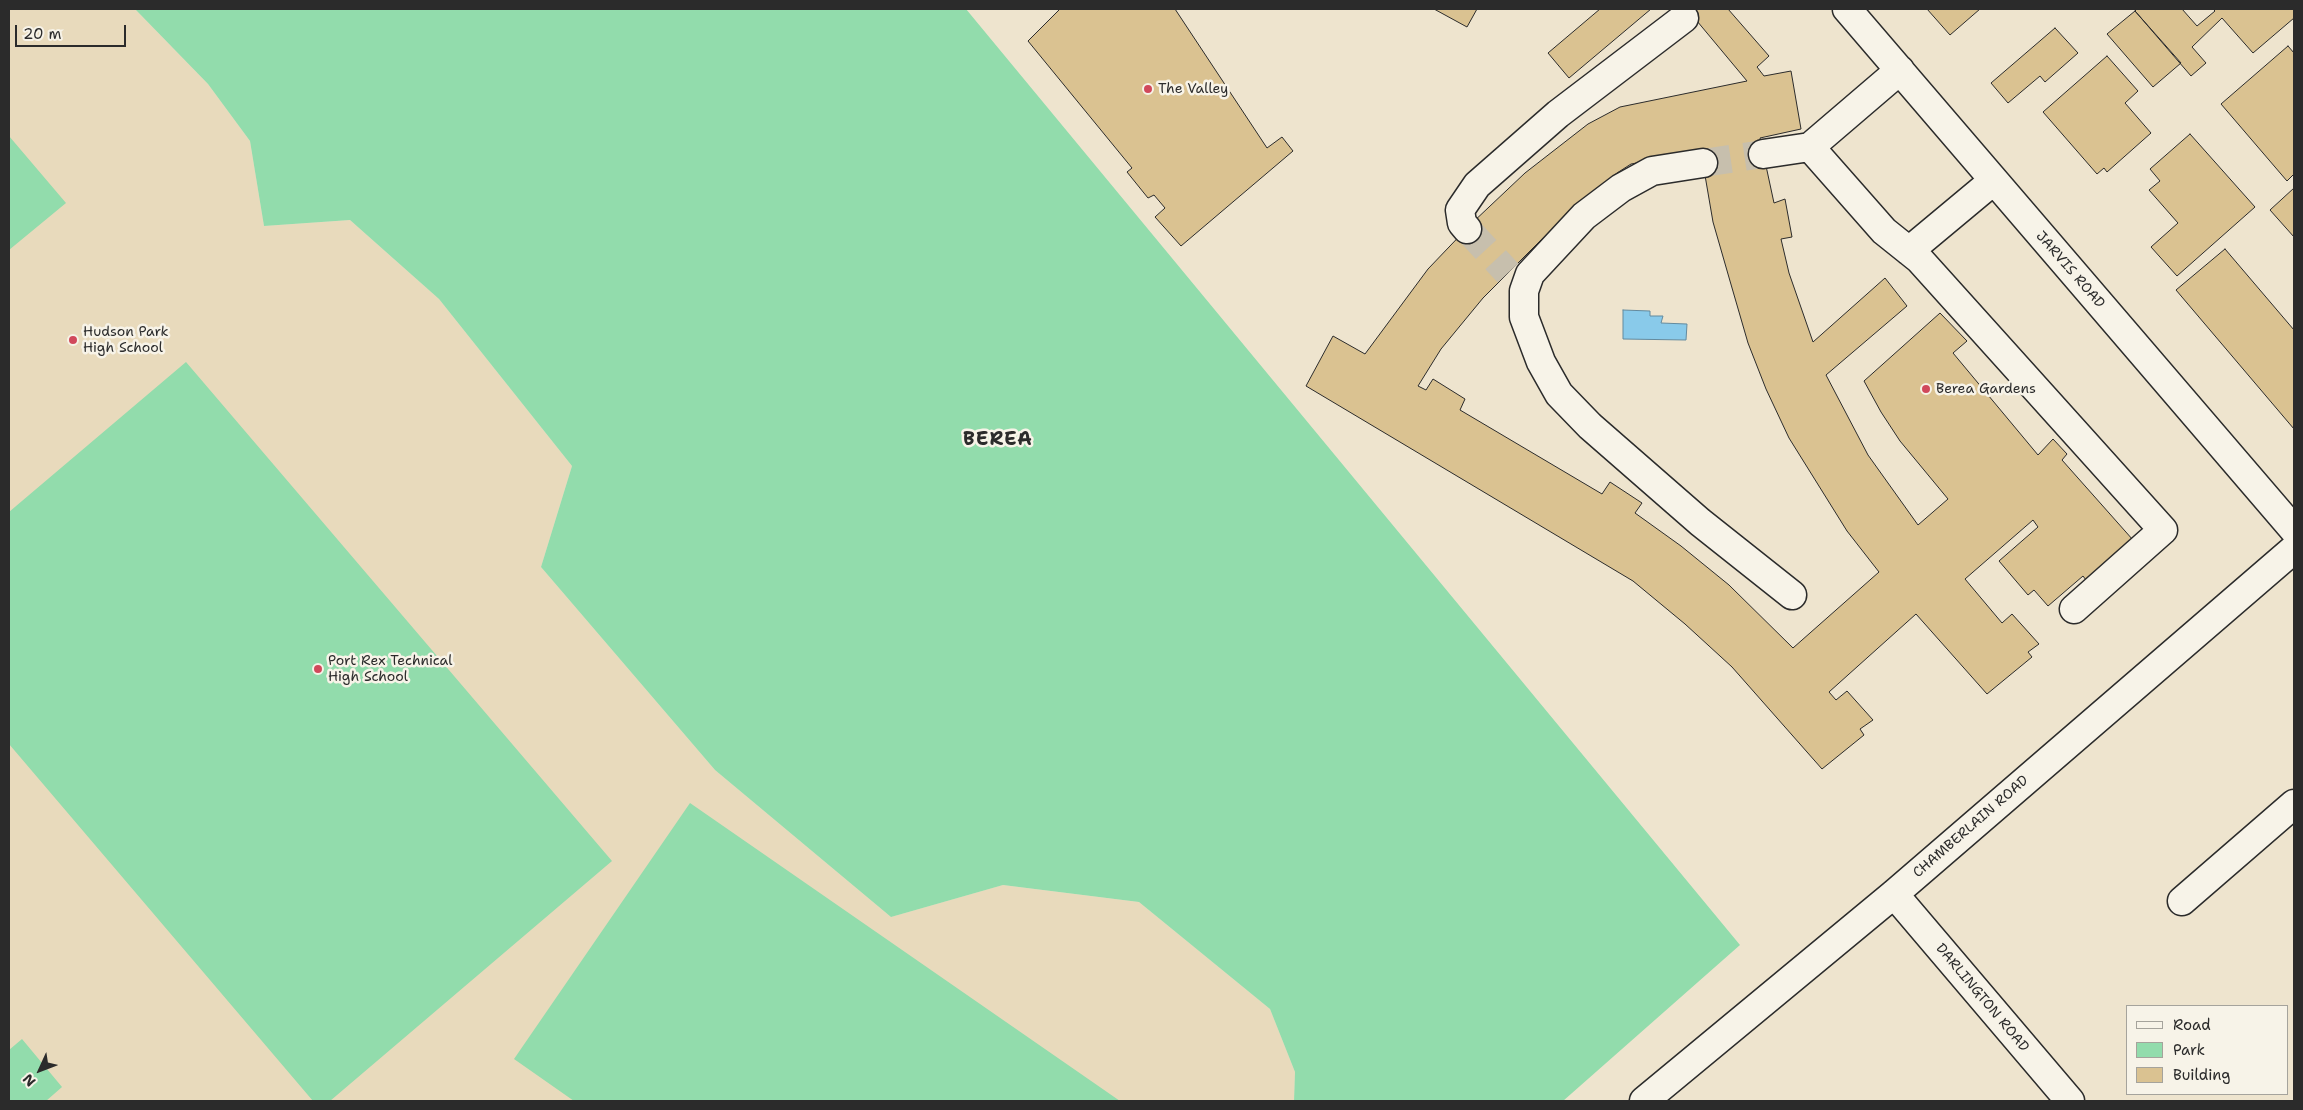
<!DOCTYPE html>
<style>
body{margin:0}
#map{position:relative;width:2303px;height:1110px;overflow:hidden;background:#eee4ce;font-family:"Shantell Sans",sans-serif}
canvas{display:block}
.frame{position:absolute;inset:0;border:10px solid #2b2b2b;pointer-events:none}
.legend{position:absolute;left:2126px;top:1005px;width:162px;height:90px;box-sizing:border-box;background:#f7f3e8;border:1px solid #a5a39c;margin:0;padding:6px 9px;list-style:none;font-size:15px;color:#2b2b2b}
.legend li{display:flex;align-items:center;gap:10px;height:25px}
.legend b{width:25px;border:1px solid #a5a39c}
.north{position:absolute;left:15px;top:1045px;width:50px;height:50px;-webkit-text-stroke:4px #f7f3e8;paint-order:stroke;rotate:227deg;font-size:14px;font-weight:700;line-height:20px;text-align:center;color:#2b2b2b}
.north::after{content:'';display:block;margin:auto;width:18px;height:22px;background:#2b2b2b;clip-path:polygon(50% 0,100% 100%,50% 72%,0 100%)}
.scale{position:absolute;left:15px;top:25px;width:111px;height:22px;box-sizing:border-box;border:2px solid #2b2b2b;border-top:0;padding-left:6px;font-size:15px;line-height:18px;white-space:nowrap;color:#2b2b2b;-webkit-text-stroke:4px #f7f3e8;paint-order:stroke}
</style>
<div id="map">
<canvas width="2303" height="1110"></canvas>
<div class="frame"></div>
<ul class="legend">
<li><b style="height:6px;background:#f7f3e8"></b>Road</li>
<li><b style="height:14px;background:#92dcac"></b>Park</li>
<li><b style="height:14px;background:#dac291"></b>Building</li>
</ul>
<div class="north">N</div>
<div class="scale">20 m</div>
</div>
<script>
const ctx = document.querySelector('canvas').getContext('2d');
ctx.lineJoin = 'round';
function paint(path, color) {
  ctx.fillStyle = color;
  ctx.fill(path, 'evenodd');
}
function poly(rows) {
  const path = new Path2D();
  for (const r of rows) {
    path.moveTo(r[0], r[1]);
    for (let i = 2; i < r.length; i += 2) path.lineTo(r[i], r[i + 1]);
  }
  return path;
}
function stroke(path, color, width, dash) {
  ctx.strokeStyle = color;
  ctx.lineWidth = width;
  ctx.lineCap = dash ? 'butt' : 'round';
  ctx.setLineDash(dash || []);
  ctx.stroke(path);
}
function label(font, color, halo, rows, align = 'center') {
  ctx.font = font + ' "Shantell Sans",sans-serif';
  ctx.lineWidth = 5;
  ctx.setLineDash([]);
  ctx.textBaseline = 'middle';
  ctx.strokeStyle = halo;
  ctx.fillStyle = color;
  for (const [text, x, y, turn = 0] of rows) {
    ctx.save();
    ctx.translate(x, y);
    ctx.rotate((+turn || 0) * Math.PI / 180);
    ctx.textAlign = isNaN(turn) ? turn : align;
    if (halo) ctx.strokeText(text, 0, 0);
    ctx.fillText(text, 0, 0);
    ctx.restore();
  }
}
const built = poly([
 [9,9,135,9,208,84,250,141,264,226,350,220,439,299,572,466,541,567,715,770,891,917,1003,885,1139,902,1270,1009,1295,1072,1294,1101,9,1101]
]);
const green = poly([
 [135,9,966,9,1740,945,1563,1101,1294,1101,1295,1072,1270,1009,1139,902,1003,885,891,917,715,770,541,567,572,466,439,299,350,220,264,226,250,141,208,84],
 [9,136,66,203,9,250],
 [186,362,612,861,330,1101,313,1101,9,744,9,512],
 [690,803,1120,1101,574,1101,514,1059],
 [22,1039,62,1087,46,1101,9,1101,9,1050]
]);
const water = poly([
 [1623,310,1650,311,1650,316,1663,316,1661,323,1687,324,1686,340,1623,339,1623,310]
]);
const building = poly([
 [1060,9,1175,9,1267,148,1282,137,1293,151,1181,246,1155,217,1165,208,1154,195,1148,198,1127,172,1132,168,1028,41,1060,9],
 [1434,9,1477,9,1467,27,1434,9],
 [1600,9,1651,9,1569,78,1548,53,1600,9],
 [1687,9,1728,9,1769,56,1757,67,1764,76,1791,71,1801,129,1760,138,1774,203,1785,199,1792,237,1781,239,1789,273,1813,342,1885,278,1907,306,1826,375,1868,455,1918,525,1948,499,1900,441,1881,412,1864,381,1940,313,1967,341,1953,353,2038,455,2053,439,2067,454,2062,460,2133,540,2086,580,2083,576,2048,606,2034,590,2028,595,1999,561,2038,527,2033,520,1965,579,2002,623,2012,614,2039,644,2028,652,2032,657,1987,694,1916,614,1829,692,1836,700,1847,691,1873,720,1860,729,1864,735,1822,769,1732,667,1685,624,1633,581,1306,386,1333,336,1365,354,1428,269,1471,224,1525,173,1588,124,1620,107,1747,81,1687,9],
 [1701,152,1713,222,1730,281,1748,343,1766,389,1789,438,1847,531,1879,572,1793,648,1729,585,1681,546,1635,513,1642,503,1610,482,1602,494,1460,410,1465,399,1433,379,1426,390,1418,386,1441,349,1483,298,1559,222,1617,173,1631,164,1701,152],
 [1927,9,1980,9,1950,35,1927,9],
 [2137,9,2182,9,2197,26,2215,11,2213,9,2294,9,2294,18,2253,53,2222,18,2192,47,2206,63,2191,76,2135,11,2137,9],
 [2135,11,2181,63,2153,87,2107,34,2135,11],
 [2055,28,2078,53,2045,82,2040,76,2008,103,1991,83,2055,28],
 [2288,46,2294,53,2294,174,2287,181,2221,104,2288,46],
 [2107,56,2138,91,2125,103,2151,133,2107,172,2104,168,2097,174,2043,112,2107,56],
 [2190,134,2255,207,2177,276,2151,247,2178,223,2149,190,2160,181,2150,169,2190,134],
 [2294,188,2294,237,2270,210,2294,188],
 [2225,249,2294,330,2294,429,2176,290,2225,249]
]);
const minorTunnel = poly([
 [1703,163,1763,154],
 [1467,229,1508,273]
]);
const minor = poly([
 [1847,9,2294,530],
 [1810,147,1884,231,1919,259,2163,530,2074,609],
 [1763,154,1810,147,1900,70],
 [1703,163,1652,171,1621,188,1584,216,1530,274,1524,291,1524,317,1541,362,1559,394,1590,426,1700,522,1792,595],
 [1467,229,1462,223,1460,210,1477,185,1558,114,1684,18],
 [1909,251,1993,181],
 [1894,894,2070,1101],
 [2182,901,2294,804],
 [1644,1101,1894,894,2294,549]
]);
const markers = [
 [1148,89,5,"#d1495b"],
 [73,340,5,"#d1495b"],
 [1926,389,5,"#d1495b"],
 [318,669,5,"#d1495b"]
];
const poiNames = [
 ["The Valley",1158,89],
 ["Hudson Park",83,332],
 ["High School",83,348],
 ["Berea Gardens",1936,389],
 ["Port Rex Technical",328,661],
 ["High School",328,677]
];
const streetNames = [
 ["JARVIS ROAD",2070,270,49],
 ["CHAMBERLAIN ROAD",1971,827,-41],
 ["DARLINGTON ROAD",1982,998,50]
];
const districtNames = [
 ["BEREA",998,440]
];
paint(built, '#e8dabc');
paint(green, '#92dcac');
paint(water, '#89caea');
stroke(water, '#638a9e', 1);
paint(building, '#dac291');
stroke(building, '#2b2b2b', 1);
stroke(minorTunnel, '#c7bfad', 28, [28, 14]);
stroke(minor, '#2b2b2b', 31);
stroke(minor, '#f7f3e8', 28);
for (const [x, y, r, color] of markers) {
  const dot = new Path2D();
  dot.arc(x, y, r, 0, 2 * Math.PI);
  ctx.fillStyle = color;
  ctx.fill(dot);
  stroke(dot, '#f7f3e8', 2);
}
label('14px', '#2b2b2b', '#f7f3e8', poiNames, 'left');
label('14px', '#2b2b2b', '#f7f3e8', streetNames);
ctx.letterSpacing = '1px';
label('bold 19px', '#2b2b2b', '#f7f3e8', districtNames);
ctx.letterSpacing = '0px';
</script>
